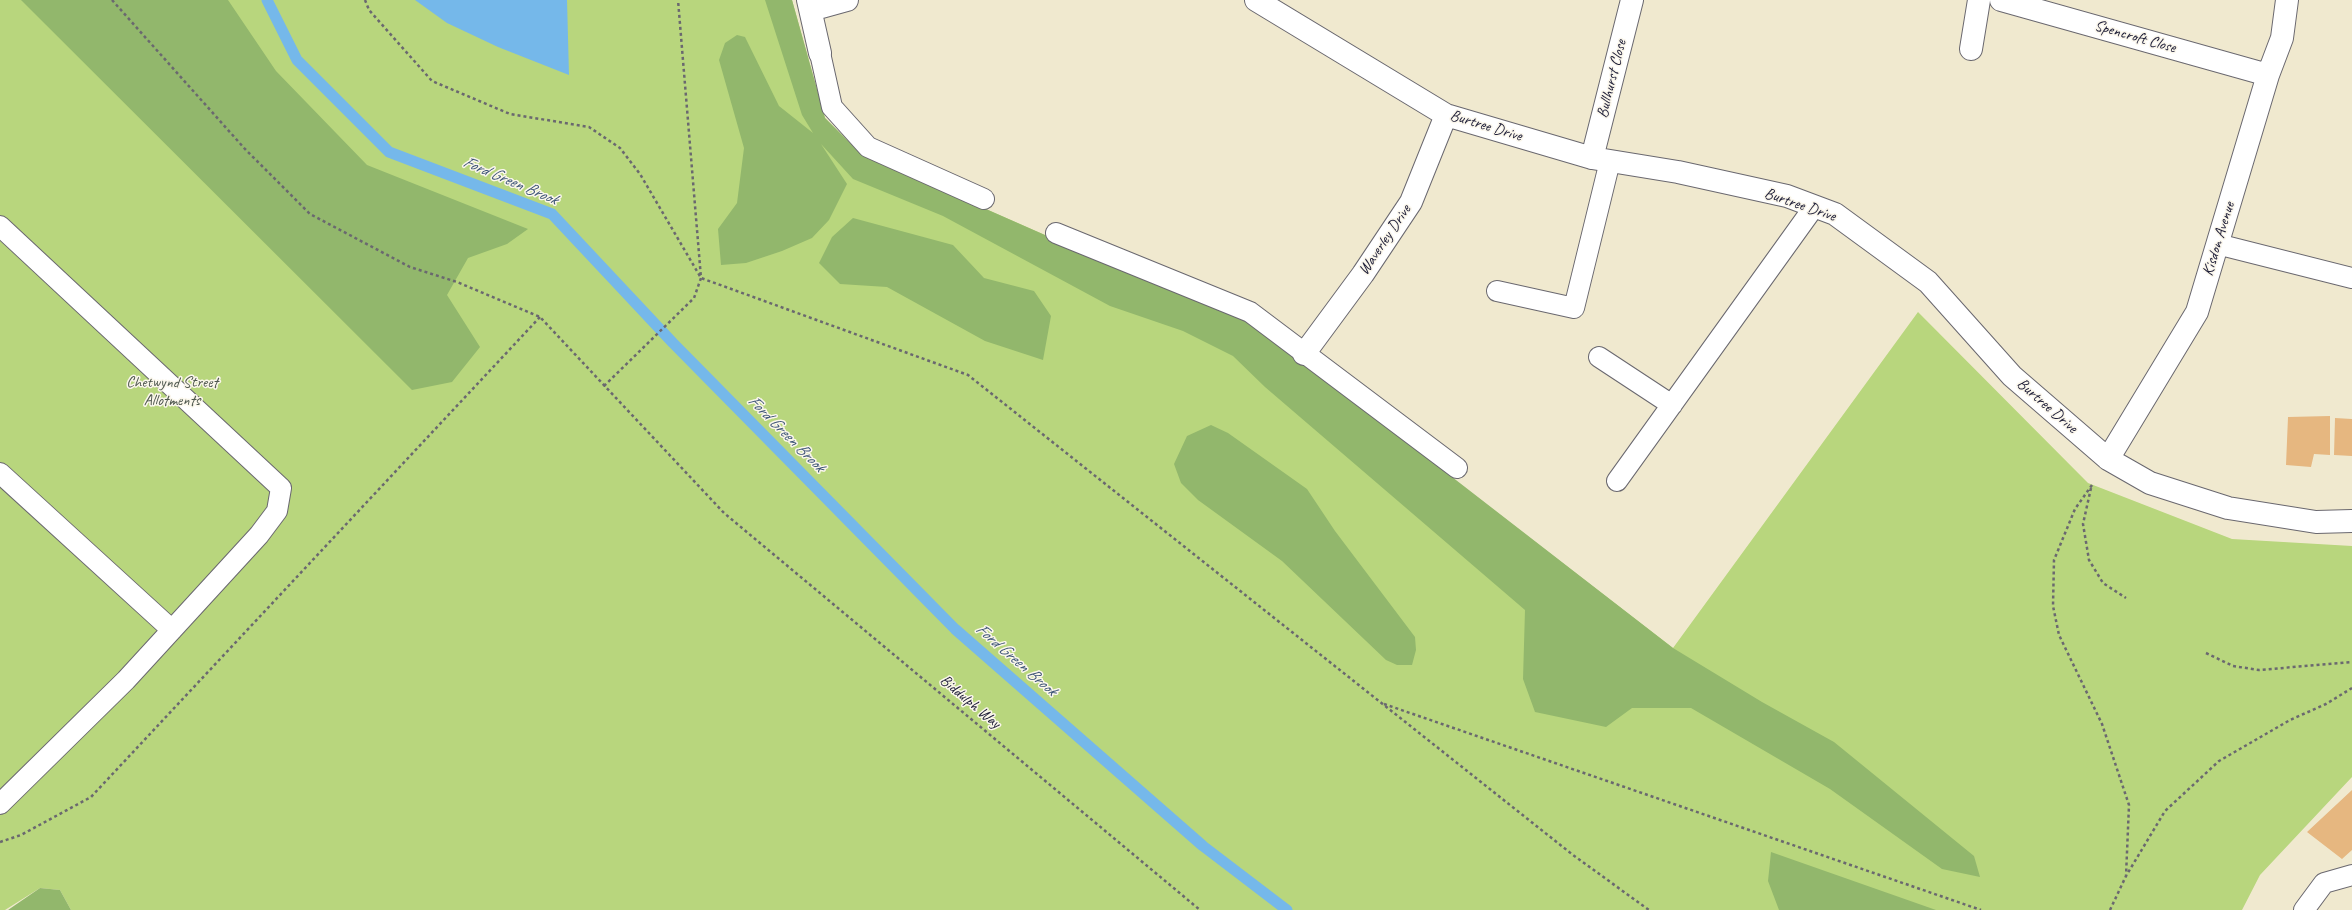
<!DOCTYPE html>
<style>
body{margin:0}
canvas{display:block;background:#f0e9cf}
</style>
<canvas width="2352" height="910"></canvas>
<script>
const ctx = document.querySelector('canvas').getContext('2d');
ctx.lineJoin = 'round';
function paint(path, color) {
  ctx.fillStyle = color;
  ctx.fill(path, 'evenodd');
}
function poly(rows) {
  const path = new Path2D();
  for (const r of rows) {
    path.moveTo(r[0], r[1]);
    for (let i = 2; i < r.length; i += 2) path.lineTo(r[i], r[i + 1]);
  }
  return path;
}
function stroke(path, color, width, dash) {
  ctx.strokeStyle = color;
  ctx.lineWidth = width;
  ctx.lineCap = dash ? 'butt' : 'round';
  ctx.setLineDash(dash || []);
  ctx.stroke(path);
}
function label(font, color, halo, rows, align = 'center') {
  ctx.font = font + ' Caveat,sans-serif';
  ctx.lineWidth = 3;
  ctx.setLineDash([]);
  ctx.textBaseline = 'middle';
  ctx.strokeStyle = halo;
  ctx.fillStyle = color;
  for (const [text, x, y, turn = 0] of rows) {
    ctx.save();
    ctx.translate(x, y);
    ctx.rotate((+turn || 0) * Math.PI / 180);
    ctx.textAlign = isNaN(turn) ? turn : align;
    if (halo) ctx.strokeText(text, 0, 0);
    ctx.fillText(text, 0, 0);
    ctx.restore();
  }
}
const green = poly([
 [0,0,792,0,825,118,861,154,1054,239,1300,361,1673,648,1918,312,2088,483,2232,539,2352,546,2352,777,2260,875,2242,910,71,910,60,890,40,888,5,910,0,910,0,815,4,813,0,808]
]);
const forest = poly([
 [21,0,228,0,276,71,367,165,528,229,507,244,468,258,447,295,480,347,452,382,412,390],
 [765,0,792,0,825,118,861,154,1054,239,1248,319,1673,648,1762,702,1834,742,1974,856,1980,877,1942,869,1830,789,1691,708,1632,708,1606,727,1535,712,1523,679,1525,610,1265,387,1233,356,1183,331,1110,306,943,216,853,179,821,144,847,184,829,220,812,238,782,251,746,263,721,265,718,229,737,203,744,148,719,60,725,43,737,35,745,37,779,106,813,133,802,115],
 [853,218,953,245,984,278,1034,291,1051,316,1043,360,985,341,887,287,840,284,819,263,832,237],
 [1211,425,1228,433,1307,489,1335,531,1415,637,1416,650,1412,665,1397,665,1386,660,1282,561,1198,500,1181,483,1174,464,1187,436],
 [1771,852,1936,910,1779,910,1768,881],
 [40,888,60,890,71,910,8,910]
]);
const water = poly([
 [415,0,567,0,569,75,498,47,447,23]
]);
const stream = poly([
 [267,0,297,60,389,152,552,214,673,343,955,629,1203,846,1287,910]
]);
const building = poly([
 [2330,416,2330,455,2314,454,2311,467,2286,465,2288,417],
 [2335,418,2352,419,2352,456,2334,455],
 [2352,790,2352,850,2342,859,2307,832]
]);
const path = poly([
 [112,0,245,149,310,214,410,267,457,282,540,317,724,513,1200,910],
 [365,0,369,10,432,81,510,114,589,127,620,148,640,174,701,278,968,375,1573,855,1649,910],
 [604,386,694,298,701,278,678,0],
 [2092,485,2075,509,2054,560,2053,606,2059,635,2102,724,2129,805,2126,876],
 [2091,488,2083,524,2089,560,2103,583,2126,598],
 [2206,653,2233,666,2259,670,2352,662],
 [1384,704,1981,910],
 [0,842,21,835,91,797,540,317],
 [2110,910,2126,876,2165,811,2219,761,2290,720,2326,704,2352,688]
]);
const lane = poly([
 [820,53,832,107,868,147,984,199],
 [0,226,281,488,277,511,259,535,126,680,0,804],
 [1056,233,1250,312,1457,468],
 [2217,244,2352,278],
 [1497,291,1574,308,1610,161],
 [1599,357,1672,405],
 [0,473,172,630],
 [1617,481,1814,207],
 [2304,910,2324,883,2352,875]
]);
const street = poly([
 [808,0,820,53],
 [1256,0,1446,115,1592,158,1678,172,1787,196,1835,214,1928,282,2012,376,2108,459,2150,483,2228,508,2316,522,2352,521],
 [2001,0,2268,75],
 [811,10,847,0],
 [1971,49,1979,0],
 [1592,158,1632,0],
 [1304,354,1363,274,1411,202,1446,115],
 [2108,459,2197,312,2268,75,2282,38,2287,0]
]);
const streetNames = [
 ["Spencroft Close",2135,37,16],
 ["Bullhurst Close",1612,79,-76],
 ["Burtree Drive",1486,126,17],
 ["Burtree Drive",1800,205,19],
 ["Kisdon Avenue",2219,239,-73],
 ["Waverley Drive",1385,240,-56],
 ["Burtree Drive",2047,406,41],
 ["Biddulph Way",970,702,40]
];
const parkNames = [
 ["Chetwynd Street",172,383],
 ["Allotments",172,401]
];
const waterNames = [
 ["Ford Green Brook",510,181,23],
 ["Ford Green Brook",786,434,45],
 ["Ford Green Brook",1016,660,41]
];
paint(green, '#b8d67d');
paint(forest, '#92b76c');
paint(water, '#75b8ea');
stroke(stream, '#75b8ea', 11);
paint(building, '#e6b780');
stroke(lane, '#6a686f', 22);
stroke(street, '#6a686f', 24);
stroke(path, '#6a686f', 2.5, [3, 3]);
stroke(lane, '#fff', 20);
stroke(street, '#fff', 22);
label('16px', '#22223b', '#fbf7ec', streetNames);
label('16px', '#4f584f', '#fbf7ec', parkNames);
label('italic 17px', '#3f5678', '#fbf7ec', waterNames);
</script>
